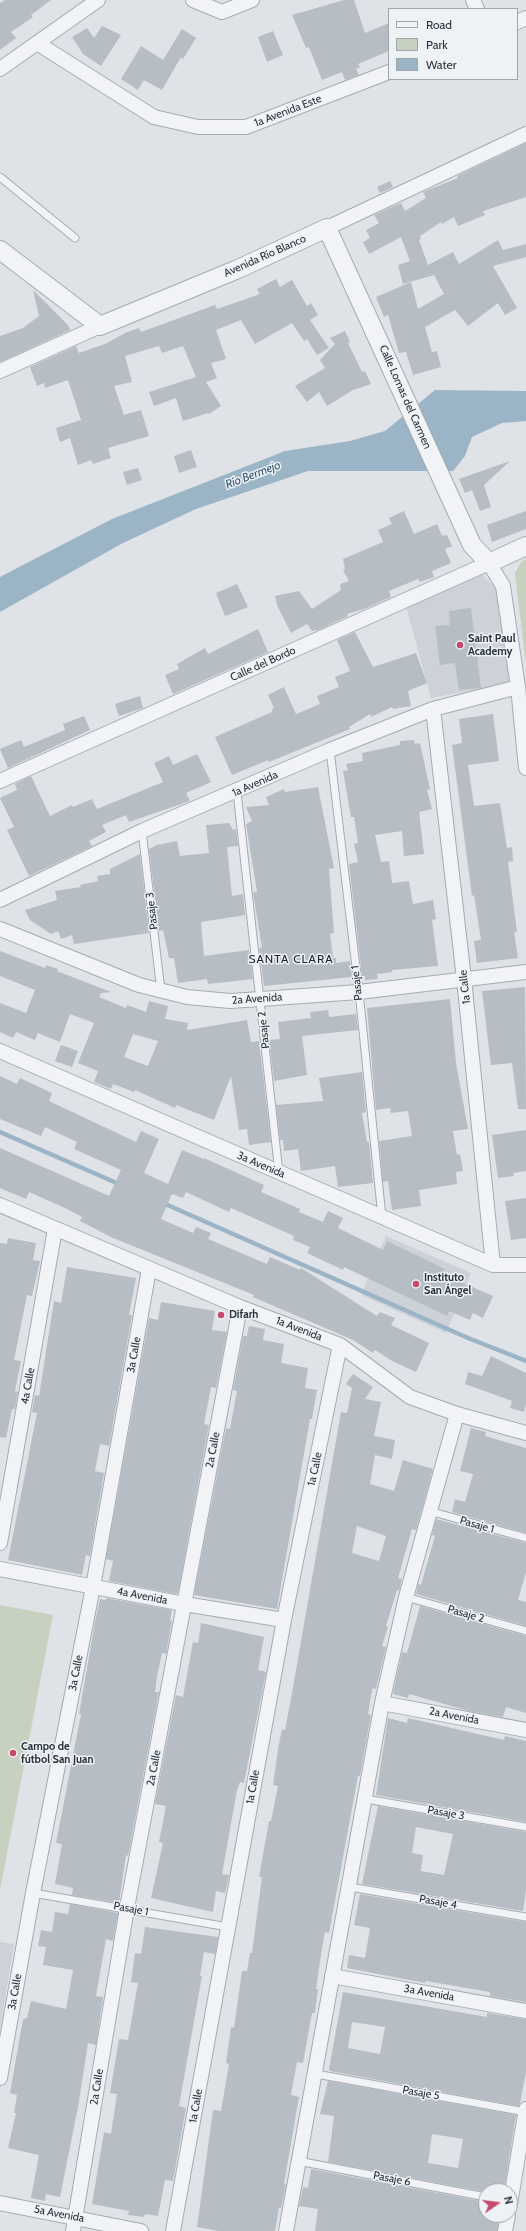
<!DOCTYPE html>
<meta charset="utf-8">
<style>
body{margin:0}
#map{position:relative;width:526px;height:2231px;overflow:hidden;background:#dfe3e7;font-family:Cabin,sans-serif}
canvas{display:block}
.legend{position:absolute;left:388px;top:8px;width:130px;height:72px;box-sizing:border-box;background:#eef2f5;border:1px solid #9fa6ab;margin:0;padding:5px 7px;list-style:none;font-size:12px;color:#29333d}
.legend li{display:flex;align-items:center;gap:8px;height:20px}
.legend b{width:20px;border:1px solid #9fa6ab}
.north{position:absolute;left:478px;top:2183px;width:40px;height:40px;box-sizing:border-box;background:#eef2f5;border:1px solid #9fa6ab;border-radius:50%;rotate:76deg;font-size:11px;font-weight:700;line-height:16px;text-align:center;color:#29333d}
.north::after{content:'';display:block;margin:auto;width:14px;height:18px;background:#c64a6b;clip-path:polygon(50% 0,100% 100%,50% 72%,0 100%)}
</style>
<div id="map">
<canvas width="526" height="2231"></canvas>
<ul class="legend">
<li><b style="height:5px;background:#f1f3f6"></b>Road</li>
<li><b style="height:11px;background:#c6d1c0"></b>Park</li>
<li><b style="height:11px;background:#9cb5c6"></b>Water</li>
</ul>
<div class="north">N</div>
</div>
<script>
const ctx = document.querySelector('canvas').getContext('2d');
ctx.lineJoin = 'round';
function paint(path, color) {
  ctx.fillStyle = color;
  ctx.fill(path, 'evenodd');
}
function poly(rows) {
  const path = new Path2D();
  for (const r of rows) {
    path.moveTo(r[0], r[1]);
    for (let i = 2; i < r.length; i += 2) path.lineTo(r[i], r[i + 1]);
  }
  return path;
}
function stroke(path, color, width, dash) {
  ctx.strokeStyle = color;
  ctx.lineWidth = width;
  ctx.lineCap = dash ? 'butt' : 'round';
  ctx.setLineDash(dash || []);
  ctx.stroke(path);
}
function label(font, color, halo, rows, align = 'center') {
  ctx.font = font + ' Cabin,sans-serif';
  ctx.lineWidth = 3;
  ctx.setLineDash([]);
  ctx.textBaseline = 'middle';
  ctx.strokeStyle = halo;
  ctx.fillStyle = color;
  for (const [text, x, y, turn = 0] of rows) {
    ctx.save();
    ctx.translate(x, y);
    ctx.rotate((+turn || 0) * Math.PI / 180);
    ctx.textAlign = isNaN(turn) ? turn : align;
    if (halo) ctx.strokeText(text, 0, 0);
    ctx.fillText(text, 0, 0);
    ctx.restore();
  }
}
const built = poly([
 [481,573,496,589,510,684,431,698,406,606],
 [386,1236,471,1273,446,1333,361,1295],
 [0,1942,14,1944,0,2030]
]);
const green = poly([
 [526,559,526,666,515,573,522,561],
 [0,1605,53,1615,0,1890]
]);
const water = poly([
 [435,390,526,391,526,421,502,423,472,437,465,456,453,471,308,471,196,509,123,543,0,612,0,577,21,566,112,519,285,451,350,441,385,431]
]);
const stream = poly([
 [0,1132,119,1184],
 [163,1203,468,1338,526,1361]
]);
const building = poly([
 [5,0,51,0,31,15,33,17,11,32,16,38,0,50,0,3],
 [344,0,354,0,365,33,389,23,389,51,358,64,360,67,356,69,359,75,345,80,342,72,322,80,309,47,306,48,292,15],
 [102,26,121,35,101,66,83,54,72,37,87,28,94,38],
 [182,29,196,38,183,59,181,57,162,90,144,80,138,90,121,79,141,46,163,60],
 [273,31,283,55,267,62,258,37],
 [526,143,526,197,483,211,485,215,458,226,454,217,442,224,441,222,420,236,421,239,419,240,428,265,453,252,459,264,498,240,503,250,526,244,526,257,493,266,517,308,505,315,498,303,468,326,455,310,425,327,432,352,437,351,441,367,413,375,406,352,399,353,388,315,384,317,376,297,411,282,418,309,444,294,434,275,403,284,398,265,410,261,401,237,369,254,363,242,370,238,366,230,379,223,374,215,401,203,405,211,426,198,423,192,458,178,457,176],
 [390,181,393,187,380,193,377,187],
 [276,279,280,287,292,280,307,306,311,303,318,315,310,320,329,348,317,355,307,339,304,341,292,323,255,344,241,320,216,330,226,359,211,363,217,378,206,382,221,406,209,414,208,413,183,421,176,398,154,406,149,392,196,377,183,346,162,353,159,346,125,356,132,382,114,386,124,415,141,410,149,436,108,448,111,458,93,464,91,460,78,465,70,438,60,442,56,428,81,420,68,380,45,388,44,383,37,386,30,367,76,346,79,353,105,344,127,332,139,328,141,332,215,305,217,309,260,294,257,289],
 [33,290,68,325,70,330,0,362,0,336,23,328,39,316],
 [345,331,350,342,348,343,362,372,365,371,371,384,353,390,327,406,319,392,307,402,295,386,325,368,320,360,335,344,330,338],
 [191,450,197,467,179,473,174,456],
 [510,461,484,485,491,507,480,511,472,490,465,493,459,479],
 [138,468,142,480,127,485,123,472],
 [404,511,414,534,437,524,442,536,447,535,452,546,445,549,451,563,432,571,434,577,420,582,418,579,389,591,391,597,364,609,347,614,348,616,318,630,312,631,307,624,291,633,277,605,275,596,299,591,312,609,341,590,340,584,349,581,343,570,345,569,343,559,383,542,378,530,392,524,389,518],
 [526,511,526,529,492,542,487,525],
 [237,584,248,607,225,616,216,593],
 [471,608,481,688,459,690,455,663,440,665,435,626,450,625,449,611],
 [258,629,268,652,173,694,165,675,179,669,177,664,205,648,208,654],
 [355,632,373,667,416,653,427,683,408,691,411,706,393,709,392,707,371,717,370,714,349,727,350,729,269,762,268,760,232,775,215,737,272,712,272,709,274,708,268,695,284,687,296,714,320,704,317,696,339,687,335,677,350,671,337,640],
 [140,696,143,708,119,716,115,704],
 [493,714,499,761,468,765,474,806,500,803,507,848,512,847,513,861,508,862,517,932,514,932,518,958,477,963,474,941,481,940,474,895,472,896,452,745,462,743,459,719],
 [84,716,90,730,8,768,0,749,21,740,24,747,65,730,63,724],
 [414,740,415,744,420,743,430,789,427,790,432,809,419,812,424,854,404,856,402,831,375,835,381,862,389,861,392,883,409,881,413,904,433,900,436,919,432,920,438,966,392,970,392,972,377,974,378,979,365,980,365,976,362,976,349,864,358,862,354,844,358,843,354,817,351,817,343,771,348,770,346,764,363,761,362,753,400,745,400,741],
 [197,754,211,782,186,793,190,801,129,822,126,815,102,825,106,832,89,841,92,846,29,876,7,830,14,827,0,798,17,790,15,784,31,776,50,816,72,805,73,807,92,799,97,809,163,782,154,763,169,756,173,765],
 [318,787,334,868,329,869,334,933,330,934,333,958,336,958,336,963,350,961,352,977,264,986,259,948,262,948,253,892,257,892,246,824,252,821,246,807,269,805,266,797,284,789,285,792],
 [229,823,233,830,236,829,238,846,227,847,232,896,243,894,245,915,201,922,204,956,249,950,253,979,208,984,207,979,178,983,174,958,169,958,163,930,159,931,149,849,157,845,177,841,180,856,209,853,206,825],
 [140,854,149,933,74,944,72,935,61,939,58,931,51,934,30,920,25,910,57,900,55,891,81,887,80,885,98,881,97,876,110,874,110,869],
 [0,951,45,968,46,965,58,969,57,971,111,992,101,993,99,997,126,1008,127,1005,146,1012,149,1001,168,1006,165,1019,188,1023,187,1030,247,1020,251,1042,259,1041,271,1142,249,1145,247,1129,239,1130,231,1076,214,1120,176,1105,175,1108,135,1090,134,1092,113,1084,111,1089,94,1082,98,1071,78,1063,94,1023,70,1014,60,1042,38,1033,35,1040,16,1032,13,1038,0,1032,0,1003,26,1013,35,990,0,976],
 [133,1034,158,1041,148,1066,124,1057],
 [525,987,526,1109,518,1109,512,1063,491,1065,482,991],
 [450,999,456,1063,468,1129,453,1131,457,1155,460,1154,463,1171,456,1172,457,1184,419,1190,421,1206,392,1210,388,1181,383,1182,379,1141,412,1136,408,1111,391,1113,390,1108,376,1110,367,1008],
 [328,1010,329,1017,356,1014,358,1030,302,1036,307,1075,274,1081,269,1040,280,1039,278,1022,311,1018,310,1012],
 [61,1045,78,1051,72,1067,55,1061],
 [362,1072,366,1112,362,1113,367,1142,369,1142,373,1183,338,1187,335,1166,301,1171,298,1149,284,1151,283,1140,280,1140,276,1105,323,1101,319,1078],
 [0,1076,17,1084,20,1078,52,1093,49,1101,136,1142,141,1131,159,1139,144,1173,168,1184,182,1150,204,1159,204,1158,264,1185,261,1192,300,1209,299,1212,323,1222,328,1211,343,1218,338,1228,383,1250,387,1241,445,1269,442,1274,493,1296,483,1318,473,1313,470,1320,449,1311,447,1316,344,1267,343,1270,307,1253,310,1247,293,1240,294,1236,231,1208,229,1212,186,1192,183,1198,172,1194,161,1219,193,1233,196,1227,211,1233,208,1239,267,1264,270,1257,300,1270,301,1268,377,1316,380,1312,395,1318,391,1325,429,1343,416,1372,392,1361,375,1350,373,1353,353,1340,253,1297,254,1295,113,1238,80,1221,82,1217,65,1208,29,1192,26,1199,0,1188,0,1148,109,1196,121,1170,74,1149,77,1142,45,1127,41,1136,0,1119],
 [526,1130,526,1171,513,1173,514,1176,498,1178,492,1135],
 [526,1198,526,1238,511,1240,505,1201],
 [8,1238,36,1243,33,1260,40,1261,32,1296,27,1295,14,1360,21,1361,15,1391,18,1392,15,1409,12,1409,6,1438,0,1437,0,1243,7,1244],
 [67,1267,136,1278,129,1315,132,1315,109,1446,100,1444,95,1471,104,1473,90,1556,86,1555,82,1575,8,1560,37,1413,32,1412,35,1395,39,1396,54,1301,61,1303],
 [161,1302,215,1311,212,1330,227,1332,216,1388,211,1387,204,1424,209,1425,178,1593,175,1594,109,1581,113,1561,106,1559,149,1318,158,1320],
 [249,1326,265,1329,263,1340,284,1344,281,1363,308,1368,305,1388,317,1390,312,1419,310,1419,277,1609,194,1595,226,1428,230,1429,237,1391,233,1390,243,1336,247,1336],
 [491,1356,526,1373,526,1404,524,1412,510,1408,512,1401,465,1384,468,1372,482,1376],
 [353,1374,373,1387,365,1399,381,1402,374,1436,395,1440,392,1459,375,1455,370,1484,394,1491,403,1460,433,1469,416,1530,412,1529,398,1578,402,1579,399,1591,397,1590,386,1626,388,1627,382,1646,386,1647,376,1689,373,1688,372,1690,368,1714,371,1715,360,1776,358,1776,329,1933,325,1932,322,1948,316,1989,318,1989,315,2013,312,2013,303,2063,297,2062,291,2095,299,2097,284,2184,286,2185,281,2208,279,2208,275,2231,218,2231,197,2227,213,2110,221,2111,229,2064,226,2063,231,2027,234,2028,242,1971,247,1971,250,1953,252,1953,262,1877,259,1877,269,1821,271,1821,278,1786,273,1785,278,1749,282,1729,285,1730,292,1693,341,1412,347,1413,352,1388,346,1384],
 [357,1526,386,1536,379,1561,352,1553],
 [471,1428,486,1432,485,1436,526,1448,526,1533,452,1512,455,1499,465,1502,473,1474,460,1471],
 [436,1519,526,1543,526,1572,518,1600,526,1602,526,1626,416,1594,418,1584,421,1585,435,1536,432,1535],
 [106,1598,172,1610,170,1620,172,1621,166,1654,162,1653,157,1677,155,1692,159,1692,128,1856,126,1855,119,1903,72,1895,73,1888,55,1884,62,1844,56,1843,81,1714,79,1714,95,1622,100,1599,106,1600],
 [420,1606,526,1636,526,1713,506,1707,503,1717,469,1711,409,1694,408,1698,393,1694,402,1652,407,1653],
 [201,1623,264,1637,258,1670,266,1672,244,1783,240,1782,237,1790,222,1874,229,1875,225,1893,216,1891,213,1912,151,1898,163,1843,159,1842,166,1806,155,1804,176,1695,183,1697,193,1642,198,1643],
 [388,1718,407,1723,408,1718,504,1740,505,1736,526,1741,526,1822,376,1795],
 [378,1806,526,1832,526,1889,523,1911,362,1884],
 [416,1827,453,1834,444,1875,421,1871,423,1855,412,1853],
 [360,1894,526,1922,526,2002,490,1996,490,1992,426,1981,425,1983,347,1968,349,1955,365,1958,370,1928,354,1925],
 [70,1904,118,1913,113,1941,106,1939,96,1996,103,1997,96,2045,88,2043,78,2107,60,2197,46,2194,45,2201,31,2198,39,2155,8,2148,16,2113,14,2113,17,2095,10,2093,23,2019,27,2018,31,2001,66,2009,73,1970,43,1965,46,1947,38,1946,41,1930,52,1932,55,1912,68,1914],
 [145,1927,218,1937,215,1954,204,1952,200,1976,202,1976,179,2106,186,2108,173,2181,165,2180,158,2216,145,2214,144,2217,128,2215,129,2211,92,2204,104,2132,111,2134,117,2094,110,2093,119,2039,128,2040,138,1983,131,1982,135,1953,141,1954],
 [343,1992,487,2017,487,2013,526,2019,526,2072,520,2103,518,2106,330,2071,329,2069],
 [352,2022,385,2027,380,2054,348,2048],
 [328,2081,516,2115,504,2191,486,2192,328,2162,334,2116,320,2114],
 [432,2134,463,2139,458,2168,428,2163],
 [311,2169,486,2202,486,2215,499,2215,497,2231,315,2231,318,2209,299,2206,303,2187,308,2188]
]);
const service = poly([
 [0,177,75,238],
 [330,750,359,992,382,1217],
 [237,792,279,1173],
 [142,831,161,991],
 [429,1511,526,1538],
 [406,1597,526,1631],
 [366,1799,526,1827],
 [350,1887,526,1917],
 [33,1893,228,1927],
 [316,2074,526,2112],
 [298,2161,486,2197]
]);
const minor = poly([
 [193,0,222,12,252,0],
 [473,0,477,9],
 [517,22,526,18],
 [37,43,154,117,198,127,246,127,389,72],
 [0,69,98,0],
 [327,228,526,134],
 [0,371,100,326],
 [433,709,464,979,493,1265],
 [0,781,489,563,503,586,518,687,526,768],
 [0,900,142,831,330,750,433,709,518,687],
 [0,929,139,985,187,997,230,1001,261,999,359,992,526,972],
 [0,1051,493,1265,526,1265],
 [0,1205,240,1307,340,1345,410,1397,457,1414,526,1433],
 [0,1543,55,1229],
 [0,1569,184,1604,284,1620],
 [382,1703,526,1730],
 [332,1976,526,2011],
 [0,2078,33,1893,93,1587,149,1269],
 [0,2203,141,2231],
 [510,2204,526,2109],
 [73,2231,127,1908,240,1307],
 [173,2231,284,1620,340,1345],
 [286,2231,382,1703,406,1597,457,1414],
 [505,2231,508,2215]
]);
const tertiary = poly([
 [0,250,100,326,238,269,327,228,472,545,489,563,526,546]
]);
const markers = [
 [460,645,4,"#c64a6b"],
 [416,1284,4,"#c64a6b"],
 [221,1315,4,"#c64a6b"],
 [13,1753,4,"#c64a6b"]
];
const streetNames = [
 ["1a Avenida Este",288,111,-21],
 ["Avenida Río Blanco",265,256,-24],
 ["Calle Lomas del Carmen",405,397,66],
 ["Calle del Bordo",263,664,-24],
 ["1a Avenida",255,784,-24],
 ["Pasaje 3",152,911,-97],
 ["Pasaje 1",357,983,-96],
 ["1a Calle",465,987,-96],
 ["2a Avenida",257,999,-4],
 ["Pasaje 2",264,1030,-96],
 ["3a Avenida",261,1165,23],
 ["1a Avenida",299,1329,21],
 ["3a Calle",134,1355,-80],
 ["4a Calle",28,1386,-80],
 ["2a Calle",213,1450,-79],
 ["1a Calle",315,1469,-78],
 ["Pasaje 1",477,1525,16],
 ["4a Avenida",142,1596,11],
 ["Pasaje 2",466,1614,16],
 ["3a Calle",76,1673,-79],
 ["2a Avenida",454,1716,11],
 ["2a Calle",154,1768,-79],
 ["1a Calle",253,1787,-80],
 ["Pasaje 3",446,1813,10],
 ["Pasaje 4",438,1902,10],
 ["Pasaje 1",131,1909,10],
 ["3a Calle",15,1992,-80],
 ["3a Avenida",429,1993,10],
 ["2a Calle",97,2087,-81],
 ["Pasaje 5",421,2093,10],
 ["1a Calle",196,2106,-80],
 ["Pasaje 6",392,2179,11],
 ["5a Avenida",59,2214,11]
];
const poiNames = [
 ["Saint Paul",468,639],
 ["Academy",468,652],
 ["Instituto",424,1278],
 ["San Ángel",424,1291],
 ["Difarh",229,1315],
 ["Campo de",21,1747],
 ["fútbol San Juan",21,1760]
];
const waterNames = [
 ["Río Bermejo",253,475,-21]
];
const neighbourhoodNames = [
 ["SANTA CLARA",291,959]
];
paint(built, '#cdd2d9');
paint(green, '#c6d1c0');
paint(water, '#9cb5c6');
stroke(stream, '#9cb5c6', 4.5);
paint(building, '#b6bdc4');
stroke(service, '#a5abb1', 9);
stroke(minor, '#a5abb1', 16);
stroke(tertiary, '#a5abb1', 20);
stroke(service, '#f1f3f6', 7);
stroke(minor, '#f1f3f6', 14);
stroke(tertiary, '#f1f3f6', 18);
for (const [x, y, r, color] of markers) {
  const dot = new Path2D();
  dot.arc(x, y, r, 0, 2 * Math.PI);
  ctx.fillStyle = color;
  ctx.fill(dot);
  stroke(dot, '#eef2f5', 1.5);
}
label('11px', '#29333d', '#eef2f5', streetNames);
label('bold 11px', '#29333d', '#eef2f5', poiNames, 'left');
label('italic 12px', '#35556f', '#eef2f5', waterNames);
ctx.letterSpacing = '1px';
label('12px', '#1b242e', '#eef2f5', neighbourhoodNames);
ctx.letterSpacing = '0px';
</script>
